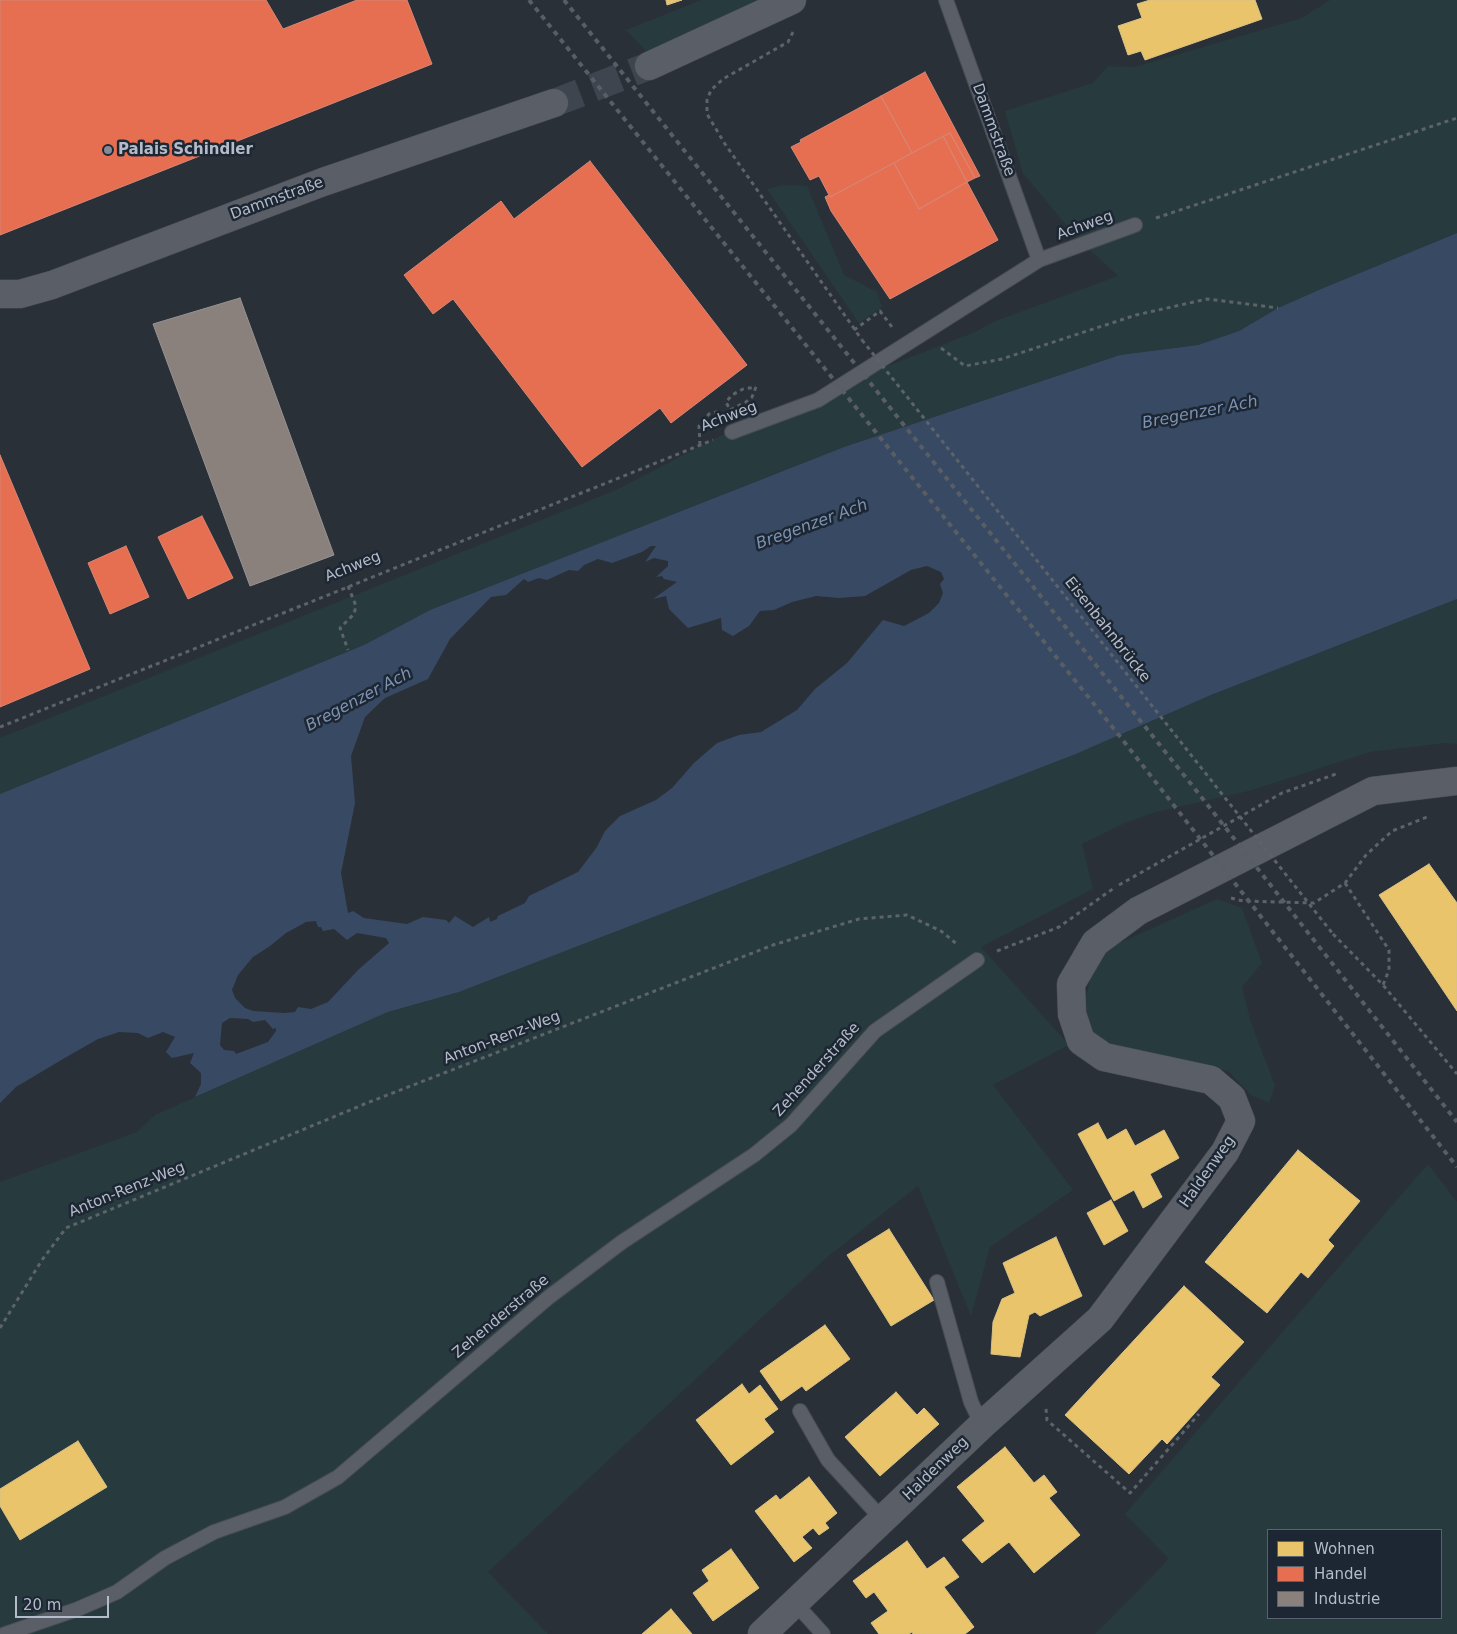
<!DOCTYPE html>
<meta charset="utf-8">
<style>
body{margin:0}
#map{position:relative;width:1457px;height:1634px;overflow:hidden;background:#2a3038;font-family:"DejaVu Sans",sans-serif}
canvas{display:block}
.legend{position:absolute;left:1267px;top:1529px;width:175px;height:90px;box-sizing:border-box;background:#1d2633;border:1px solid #59626f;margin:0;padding:6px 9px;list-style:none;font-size:15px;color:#b4bcc9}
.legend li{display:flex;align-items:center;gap:10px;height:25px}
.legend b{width:25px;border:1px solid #59626f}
.scale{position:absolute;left:15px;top:1596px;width:94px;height:22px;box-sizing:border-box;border:2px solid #b4bcc9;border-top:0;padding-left:6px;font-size:15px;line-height:18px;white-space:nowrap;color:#b4bcc9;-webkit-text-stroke:4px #1d2633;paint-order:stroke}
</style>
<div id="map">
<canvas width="1457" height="1634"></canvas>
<ul class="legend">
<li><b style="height:14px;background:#e9c46a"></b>Wohnen</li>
<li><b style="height:14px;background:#e76f51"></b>Handel</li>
<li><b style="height:14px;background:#8a817c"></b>Industrie</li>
</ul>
<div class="scale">20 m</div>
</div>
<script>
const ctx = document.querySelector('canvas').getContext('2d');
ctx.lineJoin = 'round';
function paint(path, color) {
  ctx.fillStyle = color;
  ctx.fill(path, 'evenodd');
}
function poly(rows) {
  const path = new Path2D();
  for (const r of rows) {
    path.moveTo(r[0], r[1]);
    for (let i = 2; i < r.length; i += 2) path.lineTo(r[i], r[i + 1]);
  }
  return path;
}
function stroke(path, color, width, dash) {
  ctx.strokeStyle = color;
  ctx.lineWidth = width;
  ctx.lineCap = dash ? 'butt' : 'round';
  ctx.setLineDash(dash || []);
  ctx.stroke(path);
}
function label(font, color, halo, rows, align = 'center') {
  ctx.font = font + ' "DejaVu Sans",sans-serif';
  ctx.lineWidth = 5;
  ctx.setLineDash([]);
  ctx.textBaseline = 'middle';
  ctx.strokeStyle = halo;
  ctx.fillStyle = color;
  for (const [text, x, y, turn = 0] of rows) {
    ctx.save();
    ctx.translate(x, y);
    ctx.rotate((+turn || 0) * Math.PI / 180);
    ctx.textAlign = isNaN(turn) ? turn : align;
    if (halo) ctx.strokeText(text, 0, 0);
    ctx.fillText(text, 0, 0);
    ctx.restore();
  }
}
const green = poly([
 [701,0,756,0,752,13,648,53,626,30],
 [1330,0,1457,0,1457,233,1321,289,1278,308,1239,331,1198,345,1120,355,844,447,430,610,364,645,0,794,0,738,616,490,755,418,975,332,993,322,1118,276,1075,236,1023,173,1005,111,1093,83,1108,66,1135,67,1302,18],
 [783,185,807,186,844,275,877,292,882,307,859,323,767,189],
 [1457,599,1457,744,1445,743,1370,752,1249,791,1156,812,1125,823,1082,844,1093,889,981,947,1069,1045,993,1085,1073,1190,990,1247,971,1316,918,1186,826,1258,488,1572,548,1634,0,1634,0,1182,137,1132,155,1115,388,1012,459,992,1076,754,1211,695],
 [1217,899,1242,908,1262,963,1242,987,1251,1023,1275,1085,1269,1103,1251,1095,1228,1071,1147,1055,1106,1044,1091,1031,1083,1010,1090,980,1106,949],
 [1428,1164,1457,1202,1457,1634,1095,1634,1169,1559,1125,1514],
 [1268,1530,1441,1530,1441,1618,1268,1618]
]);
const water = poly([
 [1457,233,1457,599,1211,695,1076,754,459,992,388,1012,195,1097,201,1084,201,1073,190,1063,194,1053,172,1058,166,1052,175,1037,163,1032,148,1038,138,1033,119,1032,98,1039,63,1059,16,1087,0,1103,0,794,364,645,430,610,844,447,1120,355,1198,345,1239,331,1278,308,1321,289],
 [651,546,656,546,645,562,654,558,668,561,668,566,656,577,662,576,664,579,677,582,653,599,666,596,669,609,688,628,721,618,722,630,733,636,749,626,760,611,774,610,792,602,816,596,839,598,865,596,911,570,927,566,941,572,944,579,940,584,943,593,939,603,929,613,904,626,883,620,847,663,815,689,797,710,761,732,739,735,717,743,694,763,672,788,656,800,620,816,605,831,597,847,578,872,529,896,525,903,498,916,497,919,490,922,489,917,473,927,455,916,449,923,446,920,423,917,407,924,364,918,353,911,348,913,341,873,355,803,351,756,365,717,385,698,428,679,450,639,491,597,506,595,524,579,528,582,539,578,547,580,569,570,578,571,584,565,598,559,612,563,642,552],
 [316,921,318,927,321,927,323,931,334,929,347,940,357,933,386,938,389,943,358,970,328,1002,311,1009,298,1007,295,1012,285,1013,253,1011,245,1008,235,998,232,990,238,975,253,957,270,946,286,933,306,922],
 [230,1018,248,1019,253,1022,265,1020,273,1029,276,1028,276,1031,268,1042,236,1054,234,1051,224,1050,220,1045,222,1023]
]);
const homes = poly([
 [666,0,682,0,667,5,666,0],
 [1150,0,1255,0,1262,19,1145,60,1141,51,1128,55,1118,26,1142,18,1137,4,1150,0],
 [1429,864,1457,903,1457,1011,1379,895,1429,864],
 [1098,1123,1107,1140,1126,1129,1135,1146,1164,1130,1179,1158,1150,1174,1162,1197,1143,1208,1134,1190,1114,1201,1078,1134,1098,1123],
 [1298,1150,1360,1201,1328,1240,1334,1246,1308,1278,1301,1272,1267,1313,1205,1262,1298,1150],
 [1111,1200,1128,1231,1104,1245,1087,1213,1111,1200],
 [889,1229,934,1300,891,1326,847,1255,889,1229],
 [1056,1237,1082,1296,1040,1316,1035,1312,1029,1315,1020,1357,991,1354,993,1322,1002,1299,1015,1293,1003,1263,1056,1237],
 [1184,1286,1244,1342,1211,1377,1220,1385,1167,1444,1162,1439,1129,1474,1065,1415,1184,1286],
 [825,1325,850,1359,806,1391,802,1386,781,1401,760,1371,825,1325],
 [742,1384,749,1394,760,1385,778,1409,764,1419,774,1432,731,1465,696,1420,742,1384],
 [896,1392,917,1415,924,1408,939,1424,880,1476,845,1437,896,1392],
 [78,1441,107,1487,20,1540,0,1506,0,1489,78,1441],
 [1005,1447,1034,1483,1044,1475,1057,1492,1049,1498,1080,1535,1034,1573,1009,1542,982,1563,962,1540,985,1521,957,1487,1005,1447],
 [809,1477,837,1513,825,1523,829,1528,819,1535,813,1528,802,1537,812,1548,794,1562,755,1511,776,1495,780,1500,809,1477],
 [907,1541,927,1569,944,1557,959,1577,944,1587,974,1627,965,1634,913,1634,912,1632,909,1634,879,1634,871,1623,888,1611,874,1592,866,1598,853,1581,907,1541],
 [731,1549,759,1588,713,1621,693,1593,709,1581,702,1570,731,1549],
 [671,1609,692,1634,642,1634,671,1609]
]);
const shops = poly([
 [0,0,266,0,283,29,357,0,407,0,432,64,0,235,0,0],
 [925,72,980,176,975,178,950,133,912,153,881,96,925,72],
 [881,96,912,153,830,197,819,176,810,180,791,147,801,142,800,140,881,96],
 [950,133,975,178,967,182,943,136,950,133],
 [943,136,967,182,919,209,894,163,943,136],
 [590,161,747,365,671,423,660,408,582,467,453,299,433,314,404,275,501,201,514,219,590,161],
 [894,163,919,209,967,182,998,240,890,299,831,211,825,197,829,195,830,197,894,163],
 [0,455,90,669,0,707,0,455],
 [202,516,233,578,188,599,158,537,202,516],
 [126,546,149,597,110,614,88,563,126,546]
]);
const industry = poly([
 [240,298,334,555,250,586,153,324,240,298]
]);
const minorTunnel = poly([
 [554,103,649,66]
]);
const path = poly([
 [793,32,788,42,723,79,711,90,707,100,707,114,725,144,862,340],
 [1156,218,1457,118],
 [854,330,880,311,892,327],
 [941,348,965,366,1002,359,1136,315,1207,299,1278,308],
 [756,387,752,397,746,402,730,410,726,402,732,395,743,389,756,387],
 [700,445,699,426,709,414,720,411],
 [348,586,356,606,354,614,340,628,348,650],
 [0,727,713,440],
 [1345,883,1389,950,1389,970,1383,985],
 [1119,885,1282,793,1336,774],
 [1231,898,1243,901,1314,903,1345,883,1366,855,1392,831,1427,817],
 [1333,934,1383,985,1457,1074],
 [997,951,1059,927,1114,888],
 [0,1328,42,1260,66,1228,367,1103,773,945,859,919,907,915,941,931,958,945],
 [1046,1409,1047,1420,1130,1493,1199,1414]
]);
const service = poly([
 [946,0,1039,260],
 [732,432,818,400,1039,260,1135,225],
 [937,1282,971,1402,982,1425],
 [800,1411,828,1460,883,1520],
 [795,1603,823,1634],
 [5,1634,78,1609,117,1592,165,1558,214,1532,285,1507,338,1477,549,1297,622,1242,754,1155,791,1125,875,1031,977,960]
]);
const minor = poly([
 [649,66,792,0],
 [0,294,20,294,52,285,323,182,554,103],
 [762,1634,982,1425,1100,1319,1225,1152,1241,1121,1232,1098,1211,1080,1104,1057,1081,1041,1072,1014,1071,984,1095,943,1138,911,1373,791,1457,781]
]);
const rail = poly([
 [529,0,1118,734,1457,1167],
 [564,0,1195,789,1457,1122]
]);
const pathBridge = poly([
 [862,340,1333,934]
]);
const markers = [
 [108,150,5,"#848b96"]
];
const streetNames = [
 ["Dammstraße",993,130,70],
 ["Dammstraße",277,199,-20],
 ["Achweg",1085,226,-20],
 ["Achweg",729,417,-21],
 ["Achweg",353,567,-22],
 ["Eisenbahnbrücke",1107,630,52],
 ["Anton-Renz-Weg",502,1038,-21],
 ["Zehenderstraße",817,1070,-48],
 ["Haldenweg",1208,1172,-55],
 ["Anton-Renz-Weg",127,1190,-22],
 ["Zehenderstraße",501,1317,-40],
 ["Haldenweg",936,1469,-44]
];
const poiNames = [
 ["Palais Schindler",118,150]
];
const waterNames = [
 ["Bregenzer Ach",1200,413,-11],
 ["Bregenzer Ach",812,525,-20],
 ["Bregenzer Ach",359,700,-28]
];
paint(green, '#273a3e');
paint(water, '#384963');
paint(homes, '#e9c46a');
stroke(homes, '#d9c286', 1);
paint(shops, '#e76f51');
stroke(shops, '#d88675', 1);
paint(industry, '#8a817c');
stroke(industry, '#979393', 1);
stroke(minorTunnel, '#3f454e', 28, [28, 14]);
stroke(service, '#484c53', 16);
stroke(minor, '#484c53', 29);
stroke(path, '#5d636a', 3, [4, 4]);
stroke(service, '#5a5e66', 14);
stroke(minor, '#5a5e66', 28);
stroke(rail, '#595d64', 4, [5, 5]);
stroke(pathBridge, '#5d636a', 3, [4, 4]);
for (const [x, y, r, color] of markers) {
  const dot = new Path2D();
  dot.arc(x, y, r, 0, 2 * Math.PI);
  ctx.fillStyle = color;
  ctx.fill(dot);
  stroke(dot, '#1d2633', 2);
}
label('15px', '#b4bcc9', '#1d2633', streetNames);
label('bold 15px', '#b4bcc9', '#1d2633', poiNames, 'left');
label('italic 16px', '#7c92b1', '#1d2633', waterNames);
</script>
